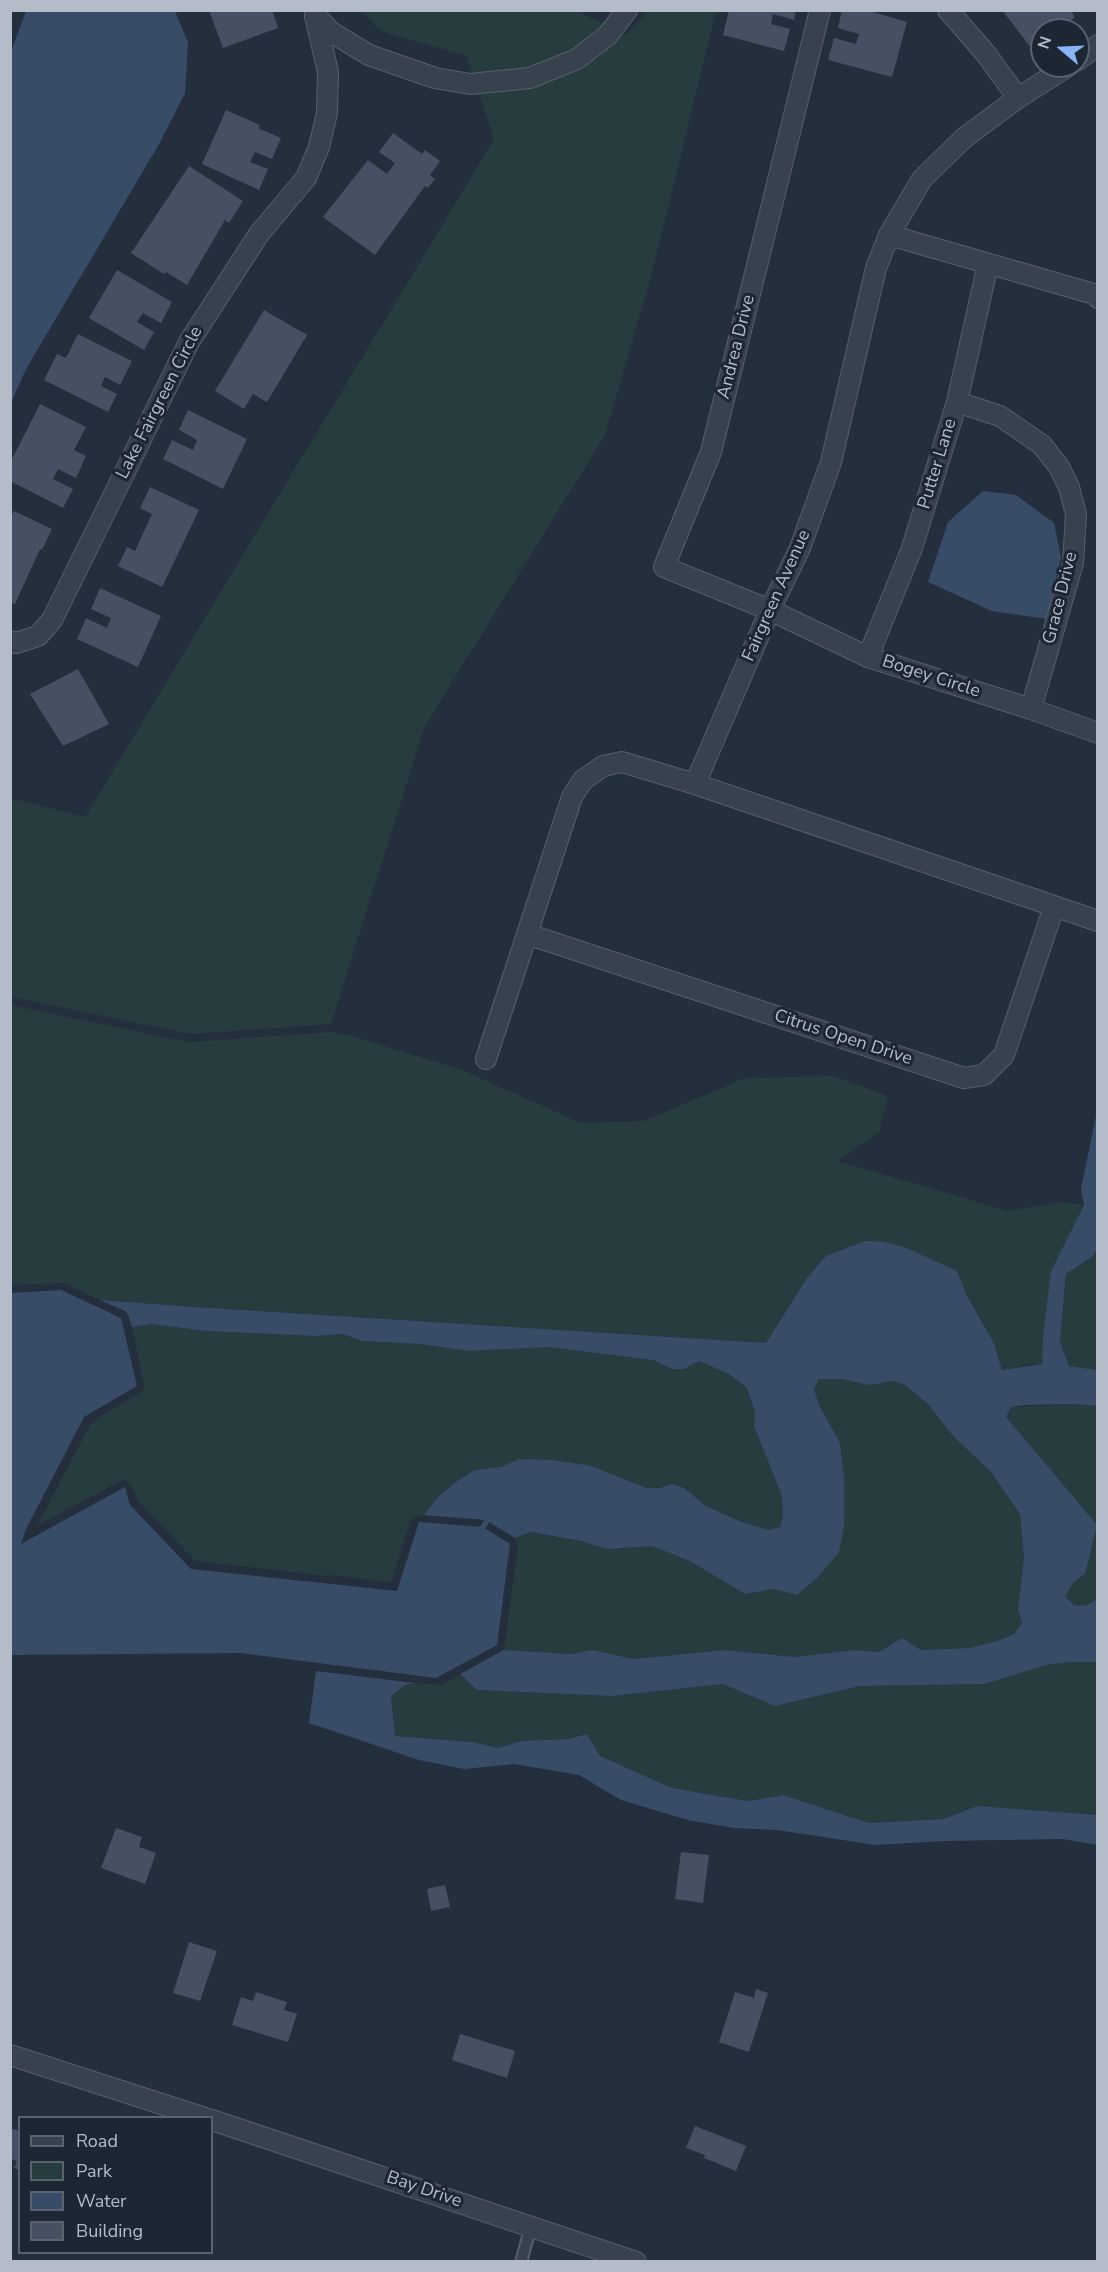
<!DOCTYPE html>
<style>
body{margin:0}
#map{position:relative;width:1108px;height:2272px;overflow:hidden;background:#242f3e;font-family:"Nunito Sans",sans-serif}
canvas{display:block}
.frame{position:absolute;inset:0;border:12px solid #b4bcc9;pointer-events:none}
.legend{position:absolute;left:18px;top:2116px;width:195px;height:138px;box-sizing:border-box;background:#1d2633;border:2px solid #59626f;margin:0;padding:8px 10px;list-style:none;font-size:18px;color:#b4bcc9}
.legend li{display:flex;align-items:center;gap:12px;height:30px}
.legend b{width:30px;border:2px solid #59626f}
.north{position:absolute;left:1030px;top:18px;width:60px;height:60px;box-sizing:border-box;background:#1d2633;border:2px solid #59626f;border-radius:50%;rotate:289deg;font-size:16px;font-weight:700;line-height:24px;text-align:center;color:#b4bcc9}
.north::after{content:'';display:block;margin:auto;width:21px;height:27px;background:#8ab4f8;clip-path:polygon(50% 0,100% 100%,50% 72%,0 100%)}
</style>
<div id="map">
<canvas width="1108" height="2272"></canvas>
<div class="frame"></div>
<ul class="legend">
<li><b style="height:8px;background:#38414e"></b>Road</li>
<li><b style="height:16px;background:#263c3f"></b>Park</li>
<li><b style="height:16px;background:#394c67"></b>Water</li>
<li><b style="height:16px;background:#455162"></b>Building</li>
</ul>
<div class="north">N</div>
</div>
<script>
const ctx = document.querySelector('canvas').getContext('2d');
ctx.lineJoin = 'round';
function paint(path, color) {
  ctx.fillStyle = color;
  ctx.fill(path, 'evenodd');
}
function poly(rows) {
  const path = new Path2D();
  for (const r of rows) {
    path.moveTo(r[0], r[1]);
    for (let i = 2; i < r.length; i += 2) path.lineTo(r[i], r[i + 1]);
  }
  return path;
}
function stroke(path, color, width, dash) {
  ctx.strokeStyle = color;
  ctx.lineWidth = width;
  ctx.lineCap = dash ? 'butt' : 'round';
  ctx.setLineDash(dash || []);
  ctx.stroke(path);
}
function label(font, color, halo, rows, align = 'center') {
  ctx.font = font + ' "Nunito Sans",sans-serif';
  ctx.lineWidth = 6;
  ctx.setLineDash([]);
  ctx.textBaseline = 'middle';
  ctx.strokeStyle = halo;
  ctx.fillStyle = color;
  for (const [text, x, y, turn = 0] of rows) {
    ctx.save();
    ctx.translate(x, y);
    ctx.rotate((+turn || 0) * Math.PI / 180);
    ctx.textAlign = isNaN(turn) ? turn : align;
    if (halo) ctx.strokeText(text, 0, 0);
    ctx.fillText(text, 0, 0);
    ctx.restore();
  }
}
const green = poly([
 [362,11,576,11,627,35,648,11,716,11,653,270,605,435,425,726,331,1024,190,1034,11,997,10,798,85,817,494,139,466,56,381,31],
 [10,1005,189,1042,330,1032,349,1035,462,1070,581,1123,644,1121,745,1078,832,1076,888,1096,879,1132,838,1161,1008,1211,1062,1202,1084,1205,1051,1271,1043,1335,1042,1364,1033,1364,1002,1370,994,1343,967,1296,957,1271,936,1262,865,1241,826,1256,807,1278,766,1343,195,1307,100,1300,63,1283,11,1285],
 [1097,1250,1097,1370,1069,1366,1060,1341,1066,1274,1093,1256],
 [151,1324,207,1331,314,1336,343,1334,362,1341,420,1344,468,1351,548,1347,653,1360,672,1369,684,1369,699,1361,729,1374,747,1388,755,1412,754,1426,782,1496,783,1516,781,1526,768,1530,737,1520,706,1506,684,1488,672,1484,660,1488,646,1488,592,1466,519,1459,501,1467,475,1471,436,1499,424,1515,414,1516,411,1520,391,1583,333,1575,328,1576,195,1561,138,1501,131,1484,125,1480,120,1481,37,1526,91,1423,145,1389,132,1327],
 [826,1378,883,1383,893,1381,905,1385,928,1404,953,1436,991,1472,1020,1514,1024,1558,1018,1609,1022,1623,1014,1634,997,1641,969,1648,921,1650,902,1638,879,1652,855,1650,795,1657,725,1650,634,1659,592,1650,571,1654,504,1650,518,1545,515,1538,529,1532,622,1549,636,1546,652,1546,690,1561,745,1594,773,1589,796,1595,818,1577,826,1566,844,1526,844,1476,840,1443,819,1405,814,1389,819,1379],
 [1073,1404,1097,1406,1097,1599,1085,1606,1074,1605,1065,1596,1074,1582,1085,1574,1054,1475,1006,1417,1011,1407],
 [1071,1662,1097,1662,1097,1815,977,1806,944,1819,869,1823,783,1795,748,1801,672,1788,600,1756,587,1734,568,1739,521,1741,498,1748,473,1742,395,1736,391,1696,405,1685,415,1683,441,1685,460,1674,477,1690,612,1696,723,1684,775,1706,860,1686,985,1684,1046,1665]
]);
const water = poly([
 [26,11,175,11,188,43,185,93,159,144,26,369,11,403,10,54],
 [983,491,1016,495,1054,523,1061,557,1047,619,992,611,928,582,948,522],
 [1097,1111,1097,1250,1093,1256,1066,1274,1060,1341,1069,1366,1097,1370,1097,1406,1072,1404,1026,1405,1011,1407,1006,1417,1097,1525,1085,1574,1074,1582,1065,1596,1074,1605,1085,1606,1097,1599,1097,1662,1071,1662,1046,1665,985,1684,860,1686,775,1706,723,1684,612,1696,477,1690,460,1674,504,1650,571,1654,592,1650,634,1659,725,1650,795,1657,855,1650,879,1652,902,1638,921,1650,969,1648,997,1641,1014,1634,1022,1623,1018,1609,1024,1558,1020,1514,991,1472,953,1436,928,1404,905,1385,893,1381,869,1385,842,1379,819,1379,814,1389,819,1405,840,1443,844,1476,844,1526,839,1552,818,1577,797,1595,773,1589,745,1594,690,1561,652,1546,608,1549,581,1541,530,1532,515,1538,486,1520,424,1515,436,1499,456,1482,475,1470,501,1467,519,1459,552,1460,592,1466,646,1488,660,1488,672,1484,684,1488,706,1506,737,1520,768,1530,780,1527,783,1516,782,1496,754,1426,755,1412,747,1388,729,1374,699,1361,684,1369,672,1369,653,1360,548,1347,468,1351,420,1344,362,1341,343,1334,315,1336,207,1331,151,1324,132,1327,127,1312,100,1300,195,1307,766,1343,807,1278,826,1256,865,1241,884,1242,904,1247,957,1271,967,1296,994,1343,1002,1370,1042,1364,1043,1335,1051,1271,1084,1205,1081,1189],
 [61,1290,121,1318,137,1386,84,1417,26,1529,21,1544,125,1487,130,1505,191,1569,397,1591,419,1522,483,1527,510,1544,497,1645,436,1678,240,1653,11,1655,11,1293],
 [316,1671,415,1683,405,1685,391,1696,395,1736,473,1742,498,1748,521,1741,568,1739,587,1734,600,1756,672,1788,748,1801,783,1795,869,1823,944,1819,977,1806,1097,1815,1097,1845,1063,1839,943,1841,876,1845,777,1830,734,1828,688,1820,621,1800,579,1775,514,1764,464,1769,419,1760,309,1723]
]);
const stream = poly([
 [483,1527,491,1515]
]);
const building = poly([
 [209,10,272,10,278,28,223,48],
 [729,10,796,10,794,20,773,14,771,24,790,29,784,51,723,35],
 [842,10,866,10,907,22,892,77,828,60,834,38,856,44,859,34,838,28],
 [1002,10,1070,10,1075,17,1058,30,1042,30,1042,39,1031,48],
 [226,110,260,125,258,128,281,138,272,159,255,152,250,162,268,169,259,190,202,164],
 [393,133,422,154,425,150,440,161,430,175,435,179,428,188,425,186,375,255,323,217,368,160,387,174,395,163,379,152],
 [189,166,243,201,229,223,225,220,187,285,166,272,164,274,131,253],
 [117,270,172,302,161,323,143,313,137,322,154,332,144,350,89,318],
 [264,310,307,335,267,402,253,394,244,409,215,391],
 [78,334,132,361,120,385,105,377,101,386,117,394,108,412,44,380,57,354,66,358],
 [40,404,86,427,74,450,86,456,76,478,58,469,53,479,73,489,63,508,10,481,10,463],
 [188,410,247,439,223,489,163,459,172,440,193,450,197,440,179,430],
 [150,487,199,510,162,587,118,566,127,547,135,551,152,514,140,508],
 [14,511,52,529,42,550,40,549,15,604,10,603,10,519],
 [100,588,161,616,138,667,77,639,86,618,107,628,111,618,91,609],
 [78,669,109,724,63,746,30,694],
 [116,1828,142,1837,139,1847,156,1853,145,1884,101,1868],
 [681,1852,709,1855,703,1903,675,1899],
 [445,1885,450,1907,431,1911,427,1889],
 [189,1942,217,1951,200,2001,173,1993],
 [756,1989,768,1993,749,2052,719,2042,735,1992,754,1998],
 [256,1992,287,2002,284,2010,297,2014,288,2042,232,2025,241,1997,253,2001],
 [460,2034,515,2051,507,2078,452,2060],
 [695,2126,746,2146,736,2171,704,2158,705,2155,686,2148],
 [10,2128,20,2131,20,2170,14,2168,17,2161,10,2159]
]);
const lane = poly([
 [521,2262,531,2226]
]);
const street = poly([
 [820,10,711,452,664,567,770,610,868,657,1031,709,1098,733],
 [948,10,986,54,1018,98],
 [315,15,331,32,369,55,435,78,470,84,530,78,577,59,608,35,627,10],
 [1078,60,1098,45],
 [889,235,1094,294,1098,298],
 [957,402,1000,416,1042,445,1059,467,1069,487,1076,514,1073,563,1031,709],
 [10,641,16,643,38,636,52,620,189,342,259,234,306,178,319,147,327,113,328,72,315,16],
 [868,657,912,548,957,402,988,264],
 [695,784,770,610,800,548,831,462,876,268,889,235,922,179,964,138,1018,98,1068,66],
 [527,934,964,1078,984,1075,1004,1055,1054,907],
 [486,1059,572,797,583,780,603,766,622,762,695,784,1098,921],
 [10,2055,205,2118],
 [212,2120,636,2262]
]);
const streetNames = [
 ["Andrea Drive",737,347,-76],
 ["Lake Fairgreen Circle",160,403,-63],
 ["Putter Lane",938,464,-73],
 ["Fairgreen Avenue",777,596,-66],
 ["Grace Drive",1061,598,-76],
 ["Bogey Circle",931,677,18],
 ["Citrus Open Drive",843,1038,18],
 ["Bay Drive",424,2190,19]
];
paint(green, '#263c3f');
paint(water, '#394c67');
stroke(stream, '#394c67', 5);
paint(building, '#455162');
stroke(lane, '#565f6c', 14);
stroke(street, '#565f6c', 22);
stroke(lane, '#38414e', 10);
stroke(street, '#38414e', 20);
label('18px', '#b4bcc9', '#1d2633', streetNames);
</script>
